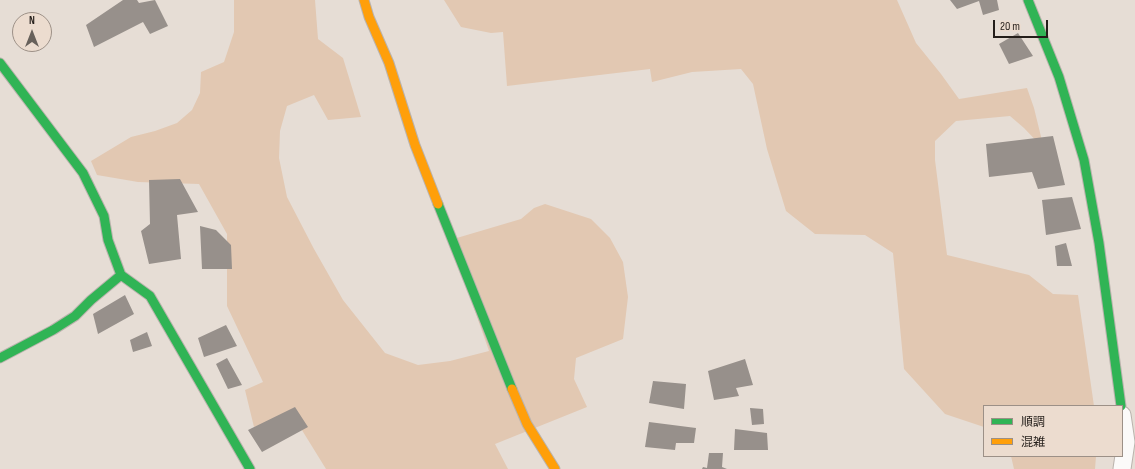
<!DOCTYPE html>
<meta charset="utf-8">
<style>
body{margin:0}
#map{position:relative;width:1135px;height:469px;overflow:hidden;background:#e6ddd5;font-family:"Sofia Sans Condensed","Noto Sans JP",sans-serif}
canvas{display:block}
.legend{position:absolute;left:983px;top:405px;width:140px;height:52px;box-sizing:border-box;background:#ecdccf;border:1px solid #9c9087;margin:0;padding:5px 7px;list-style:none;font-size:12px;color:#241e1a}
.legend li{display:flex;align-items:center;gap:8px;height:20px}
.legend b{width:20px;border:1px solid #9c9087}
.north{position:absolute;left:12px;top:12px;width:40px;height:40px;box-sizing:border-box;background:#ecdccf;border:1px solid #9c9087;border-radius:50%;rotate:0deg;font-size:11px;font-weight:700;line-height:16px;text-align:center;color:#241e1a}
.north::after{content:'';display:block;margin:auto;width:14px;height:18px;background:#68615b;clip-path:polygon(50% 0,100% 100%,50% 72%,0 100%)}
.scale{position:absolute;left:993px;top:20px;width:55px;height:18px;box-sizing:border-box;border:2px solid #241e1a;border-top:0;padding-left:5px;font-size:12px;line-height:14px;white-space:nowrap;color:#241e1a;-webkit-text-stroke:3px #ecdccf;paint-order:stroke}
</style>
<div id="map">
<canvas width="1135" height="469"></canvas>
<ul class="legend">
<li><b style="height:5px;background:#30b455"></b>順調</li>
<li><b style="height:5px;background:#ff9f0a"></b>混雑</li>
</ul>
<div class="north">N</div>
<div class="scale">20 m</div>
</div>
<script>
const ctx = document.querySelector('canvas').getContext('2d');
ctx.lineJoin = 'round';
function paint(path, color) {
  ctx.fillStyle = color;
  ctx.fill(path, 'evenodd');
}
function poly(rows) {
  const path = new Path2D();
  for (const r of rows) {
    path.moveTo(r[0], r[1]);
    for (let i = 2; i < r.length; i += 2) path.lineTo(r[i], r[i + 1]);
  }
  return path;
}
function stroke(path, color, width, dash) {
  ctx.strokeStyle = color;
  ctx.lineWidth = width;
  ctx.lineCap = dash ? 'butt' : 'round';
  ctx.setLineDash(dash || []);
  ctx.stroke(path);
}
const green = poly([
 [234,0,315,0,318,39,343,58,361,117,328,120,314,95,287,106,280,131,279,158,287,197,314,249,343,300,385,353,418,365,450,361,489,351,450,240,521,219,534,208,545,204,591,219,610,238,623,262,628,297,623,339,576,358,574,379,587,407,495,444,508,469,326,469,292,414,254,427,245,390,263,382,227,306,227,234,199,184,138,182,97,175,91,161,131,137,155,131,177,123,192,110,200,93,201,72,224,62,234,32],
 [444,0,897,0,916,43,941,74,959,99,1027,88,1034,108,1044,149,1024,128,1010,116,956,121,935,141,935,160,947,255,1029,275,1053,294,1078,295,1094,406,984,406,984,427,945,414,904,369,893,253,865,235,815,234,786,211,767,149,753,84,741,69,692,72,652,82,650,69,507,86,503,32,491,33,461,27],
 [1011,456,1096,456,1095,469,1014,469]
]);
const building = poly([
 [123,0,137,0,139,3,155,0,168,26,150,34,143,22,94,47,86,25],
 [950,0,997,0,999,10,983,15,979,1,957,9],
 [1018,33,1033,56,1009,64,999,44],
 [1053,136,1065,185,1038,189,1032,172,989,177,986,144],
 [180,179,198,212,177,215,181,259,149,264,141,231,150,224,149,180],
 [1072,197,1081,229,1046,235,1042,200],
 [200,226,216,230,231,245,232,269,202,269],
 [1066,243,1072,266,1057,266,1055,246],
 [125,295,134,314,98,334,93,314],
 [226,325,237,346,204,357,198,338],
 [147,332,152,346,133,352,130,340],
 [227,358,242,385,228,389,216,364],
 [745,359,753,385,736,388,739,396,714,400,708,371],
 [653,381,686,384,684,409,649,403],
 [295,407,308,427,262,452,248,430],
 [750,408,763,409,764,424,752,425],
 [649,422,696,428,694,443,676,443,675,450,645,447],
 [735,429,767,433,768,450,734,450],
 [709,453,723,453,722,467,727,469,702,469,703,467,707,468]
]);
const street = poly([
 [1122,415,1126,442,1122,469]
]);
const fast = poly([
 [1028,0,1059,77,1084,160,1099,243,1121,406],
 [0,63,83,173,104,216,108,240,121,275,91,300,75,316,53,330,0,358],
 [438,204,512,389],
 [121,275,150,296,250,469]
]);
const slow = poly([
 [364,0,369,17,389,63,415,145,438,204],
 [512,389,527,424,555,469]
]);
paint(green, '#e2c8b2');
paint(building, '#97908b');
stroke(street, '#bab3ad', 19);
stroke(fast, '#bab3ad', 11);
stroke(slow, '#bab3ad', 11);
stroke(street, '#fbfaf9', 17);
stroke(fast, '#30b455', 9);
stroke(slow, '#ff9f0a', 9);
</script>
